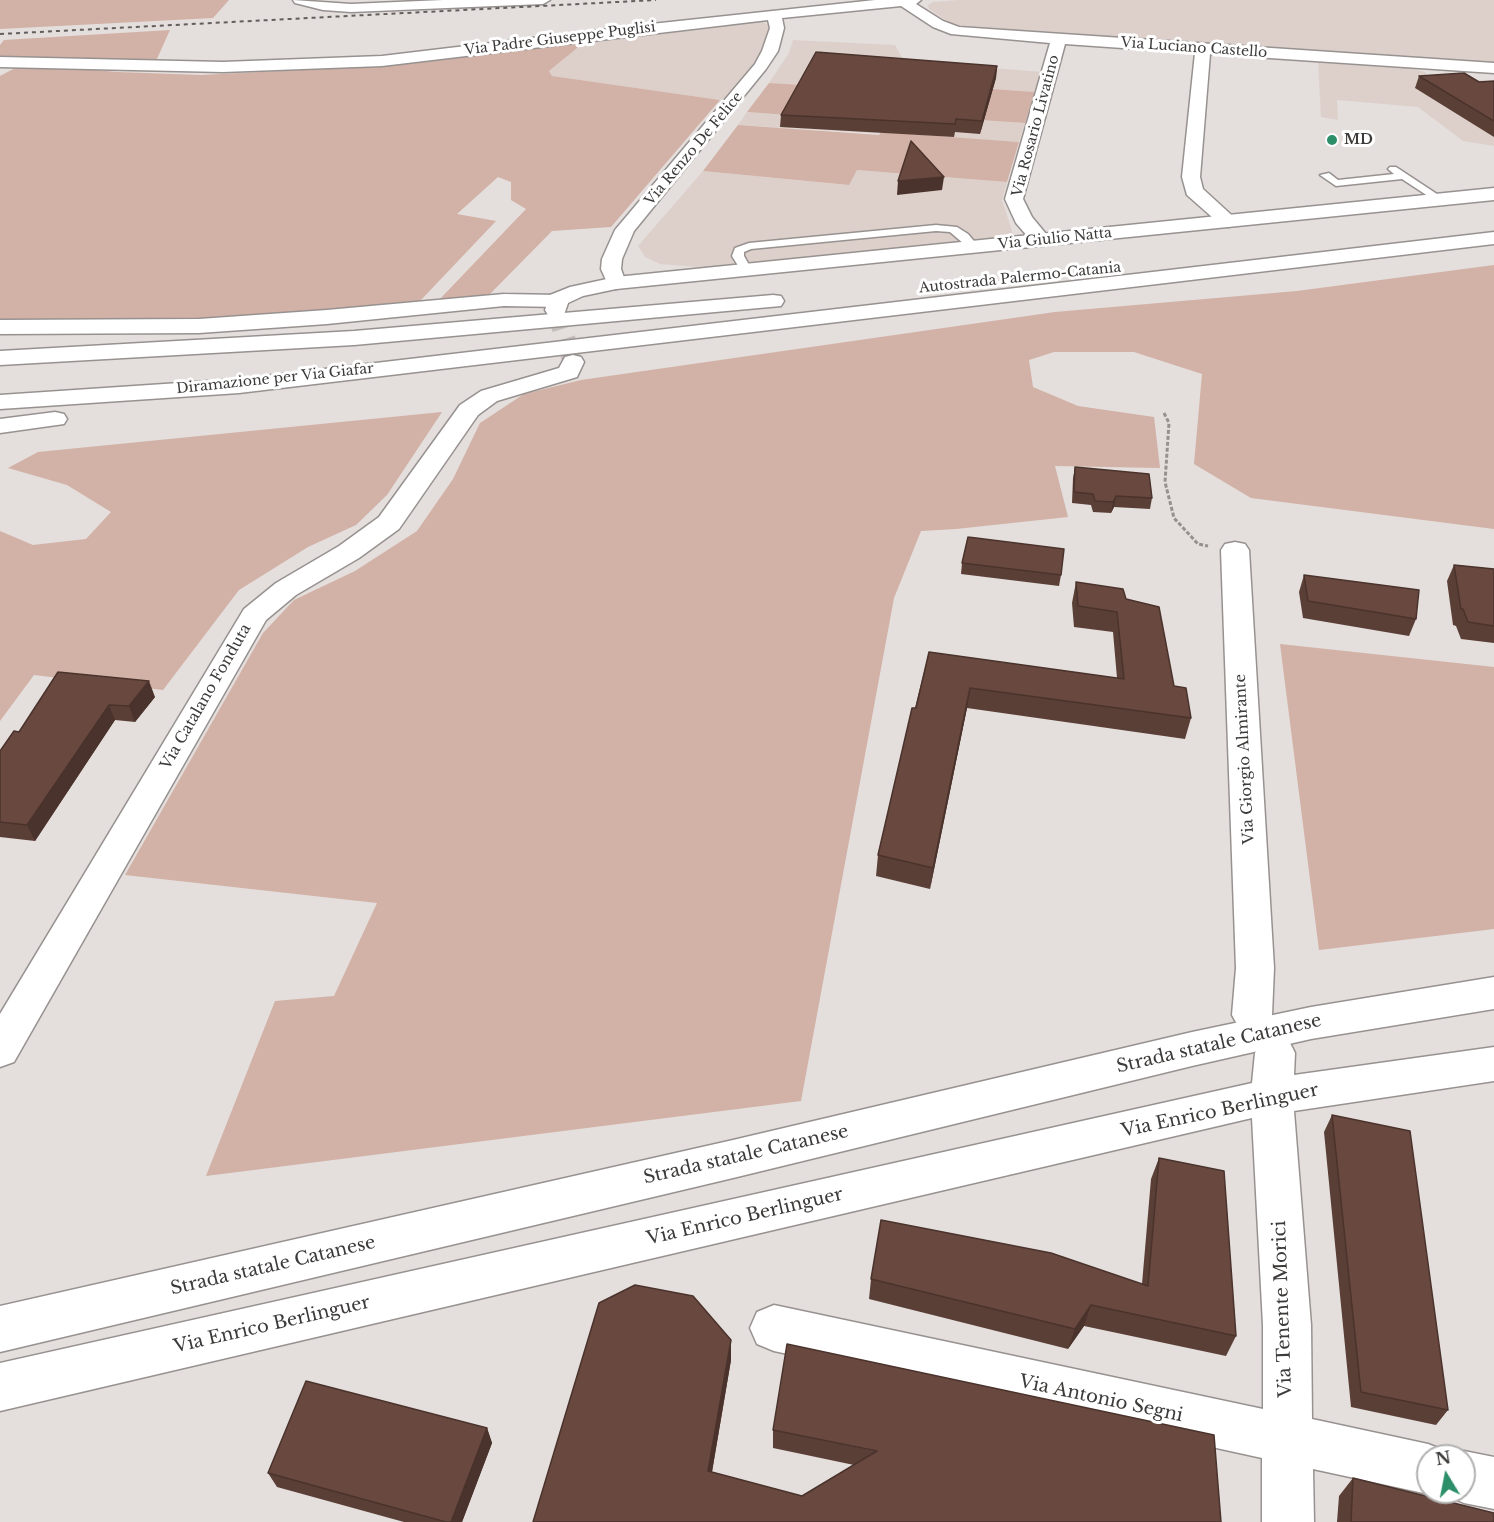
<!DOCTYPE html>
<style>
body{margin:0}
#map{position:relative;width:1494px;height:1522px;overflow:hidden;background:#e4dedc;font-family:"Libre Baskerville",serif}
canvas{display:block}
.north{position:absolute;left:1416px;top:1444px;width:60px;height:60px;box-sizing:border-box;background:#fff;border:2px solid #b1b1b0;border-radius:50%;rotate:350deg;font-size:16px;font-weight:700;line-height:24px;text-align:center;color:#3d3b3a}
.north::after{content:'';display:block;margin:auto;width:21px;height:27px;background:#2c8f69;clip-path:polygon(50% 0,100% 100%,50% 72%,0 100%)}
</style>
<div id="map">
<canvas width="1494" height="1522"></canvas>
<div class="north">N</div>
</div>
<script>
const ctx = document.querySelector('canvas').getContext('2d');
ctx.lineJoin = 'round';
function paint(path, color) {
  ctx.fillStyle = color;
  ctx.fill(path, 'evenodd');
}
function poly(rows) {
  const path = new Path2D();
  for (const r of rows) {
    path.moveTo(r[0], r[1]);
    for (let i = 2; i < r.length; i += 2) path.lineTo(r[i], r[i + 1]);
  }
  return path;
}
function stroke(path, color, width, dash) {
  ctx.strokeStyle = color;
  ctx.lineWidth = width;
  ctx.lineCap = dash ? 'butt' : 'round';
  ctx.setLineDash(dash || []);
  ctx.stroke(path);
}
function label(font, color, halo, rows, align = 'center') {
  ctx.font = font + ' "Libre Baskerville",serif';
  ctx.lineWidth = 6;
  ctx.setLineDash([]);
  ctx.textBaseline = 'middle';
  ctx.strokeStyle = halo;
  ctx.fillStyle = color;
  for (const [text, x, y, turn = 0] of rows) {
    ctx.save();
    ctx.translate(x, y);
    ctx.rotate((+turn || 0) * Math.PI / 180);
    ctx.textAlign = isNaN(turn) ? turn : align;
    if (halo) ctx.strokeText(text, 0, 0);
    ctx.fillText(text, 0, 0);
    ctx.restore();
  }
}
const built = poly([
 [959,0,1494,0,1494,64,999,31,952,24,929,9,928,5,933,2],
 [744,21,761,21,771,26,765,49,756,65,727,97,720,100,552,76,549,71,587,40],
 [793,40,895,45,904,61,1042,72,1035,92,907,83,903,91,769,83,789,53],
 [1318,61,1406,67,1425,72,1427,77,1494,81,1494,146,1463,141,1418,107,1337,100,1338,120,1321,117],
 [747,112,885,122,889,114,1025,123,1019,142,738,125],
 [857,170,1007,182,1002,200,1014,237,711,268,660,264,645,257,638,246,703,171,848,185]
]);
const green = poly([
 [0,0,229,0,213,18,0,29],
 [170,30,156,61,0,57,0,45,4,40],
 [587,40,549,71,552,76,720,100,611,227,552,231,488,296,438,301,526,209,511,200,511,182,498,177,457,214,496,221,420,301,269,316,163,320,0,321,0,76,19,66,43,65,117,72,201,75,339,68,482,54],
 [769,83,903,91,907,83,1035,92,1025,123,889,114,885,122,747,112],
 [738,125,879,135,881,132,1019,142,1007,182,857,170,849,185,703,171],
 [1494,265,1494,529,1251,498,1194,464,1202,374,1134,352,1054,352,1029,360,1033,387,1078,406,1154,417,1160,468,1055,466,1068,517,956,529,921,531,894,598,801,1101,206,1176,275,1001,334,996,377,903,125,875,263,633,294,600,355,571,417,531,453,479,480,423,524,394,581,380,1055,312,1297,291],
 [442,412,387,495,356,525,308,547,239,590,163,690,34,675,0,721,0,531,33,545,86,539,111,512,67,485,8,468,38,452],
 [1280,644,1494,667,1494,929,1319,950]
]);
const tertiaryTunnel = poly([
 [556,310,573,362]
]);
const path = poly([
 [1164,413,1169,423,1165,482,1174,518,1198,544,1208,546]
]);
const service = poly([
 [1390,167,1396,167,1446,200,1437,202,1402,179,1336,186,1320,175,1329,173,1338,180,1394,174,1388,169,1390,167],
 [936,225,957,227,968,234,979,247,974,250,970,249,950,232,936,231,751,249,744,252,744,256,752,270,746,273,742,272,732,256,735,248,749,243,936,225]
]);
const minor = poly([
 [293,0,351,4,443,0,550,0,543,4,351,12,323,10,295,3,293,0],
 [875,0,921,0,916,4,943,21,959,27,1494,63,1494,73,1210,54,1200,177,1203,189,1238,221,1235,225,1228,227,1221,225,1187,195,1182,177,1195,53,1065,44,1023,199,1032,217,1051,240,1048,244,1041,246,1034,244,1016,223,1005,199,1050,43,951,34,933,27,901,6,782,18,784,28,778,51,766,69,634,231,622,259,621,269,626,283,623,287,616,289,609,287,601,269,602,259,615,230,755,64,762,51,770,28,768,20,382,66,223,72,0,67,0,57,223,62,382,56,642,25,875,0],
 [504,294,558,295,566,296,569,301,566,306,558,307,504,306,327,324,199,333,0,334,0,320,199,319,327,310,504,294],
 [1235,542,1245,544,1249,550,1274,968,1272,1015,1266,1026,1252,1031,1238,1026,1232,1015,1236,968,1221,550,1225,544,1235,542],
 [1275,1036,1289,1041,1295,1053,1294,1075,1494,1047,1494,1081,1294,1111,1311,1325,1312,1419,1428,1444,1446,1451,1448,1456,1428,1456,1428,1492,1434,1492,1428,1494,1313,1469,1314,1522,1262,1522,1262,1458,774,1351,757,1344,750,1328,757,1312,774,1305,1263,1409,1263,1325,1252,1118,0,1411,0,1363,1252,1083,1255,1053,1261,1041,1275,1036],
 [1464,1451,1494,1457,1494,1509,1464,1503,1446,1495,1445,1492,1464,1492,1464,1456,1453,1456,1464,1451]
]);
const tertiary = poly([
 [1494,188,1494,200,616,289,583,296,568,303,564,315,556,316,548,315,545,310,550,295,570,287,616,277,1494,188],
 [573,355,581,357,584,362,577,377,497,401,478,415,399,529,359,558,296,595,266,620,14,1062,0,1067,0,1014,244,609,276,583,339,546,379,517,460,405,481,391,559,368,565,357,573,355]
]);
const primary = poly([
 [1494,977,1494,1009,1311,1039,1192,1066,733,1178,0,1352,0,1306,733,1140,1192,1032,1311,1007,1494,977]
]);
const motorway = poly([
 [1494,232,1494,244,239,393,0,409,0,395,239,379,1494,232],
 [773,295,781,296,784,301,781,306,354,345,0,365,0,351,354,331,773,295],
 [55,412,64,414,67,419,64,424,0,433,0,419,55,412]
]);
const rail = poly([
 [0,34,656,0]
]);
const wall = poly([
 [997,66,996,78,980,134,955,132,954,137,780,127,781,115],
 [1419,76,1479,82,1494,81,1494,137,1415,88],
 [1075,467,1152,498,1150,509,1114,507,1111,513,1093,512,1091,505,1072,503,1073,478],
 [962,563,1061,575,1059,586,961,574],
 [1454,565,1494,569,1494,643,1461,639,1456,626,1453,625,1447,581],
 [1304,575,1416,619,1409,636,1303,618,1299,592],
 [1076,582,1126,599,1174,686,1191,718,1185,739,967,708,930,889,876,876,878,855,929,652,1117,678,1113,632,1074,627,1072,603],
 [58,672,155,697,135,722,115,720,35,841,0,837,0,751,19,732],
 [1332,1115,1448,1410,1436,1425,1351,1407,1324,1132],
 [1159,1158,1236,1336,1226,1356,1084,1326,1068,1349,869,1299,871,1279,1142,1284,1151,1179],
 [731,1360,712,1472,802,1496,854,1465,773,1448,773,1430,1221,1522,533,1522],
 [487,1428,492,1443,462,1522,404,1522,277,1487,268,1473],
 [1353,1478,1494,1522,1337,1522,1339,1496]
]);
const shadedWall = poly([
 [997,66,996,78,980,134,982,121],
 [944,177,942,190,897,195,898,181],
 [1116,496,1114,507,1111,513,1113,502],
 [149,681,155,697,135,722,129,706],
 [970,688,967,708,930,889,933,868],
 [109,705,115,720,35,841,27,825],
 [1091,1305,1084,1326,1068,1349,1075,1329],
 [731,1340,731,1360,709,1489,708,1471],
 [487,1428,492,1443,462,1522,451,1522]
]);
const building = poly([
 [816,52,997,66,982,121,956,119,955,124,781,115,816,52],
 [1464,73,1479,82,1494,81,1494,121,1419,76,1464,73],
 [911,141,944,177,898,181,911,141],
 [1075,467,1149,474,1152,498,1116,496,1113,502,1095,501,1093,494,1074,492,1075,467],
 [968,537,1064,549,1061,575,962,563,968,537],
 [1454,565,1494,569,1494,626,1468,622,1463,609,1461,609,1454,565],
 [1304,575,1419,590,1416,619,1308,601,1304,575],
 [1076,582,1123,589,1126,599,1159,607,1174,686,1186,688,1191,718,970,688,933,868,878,855,912,708,916,708,929,652,1124,679,1117,612,1078,606,1076,582],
 [58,672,149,681,129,706,109,705,27,825,0,822,0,751,14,731,19,732,58,672],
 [1332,1115,1410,1131,1448,1410,1361,1392,1332,1115],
 [1159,1158,1224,1171,1236,1336,1091,1305,1075,1329,871,1279,881,1220,1051,1253,1148,1286,1159,1158],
 [635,1285,693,1296,731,1340,708,1471,802,1496,877,1451,773,1430,787,1344,1214,1435,1221,1522,533,1522,599,1303,635,1285],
 [306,1381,487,1428,451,1522,446,1522,268,1473,306,1381],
 [1353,1478,1494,1513,1494,1522,1351,1522,1353,1478]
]);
const markers = [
 [1332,140,6,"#2c8f69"]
];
const farStreetnames = [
 ["Via Padre Giuseppe Puglisi",560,39,-7],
 ["Via Luciano Castello",1194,48,4],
 ["Via Rosario Livatino",1036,126,-75],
 ["Via Renzo De Felice",694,149,-50],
 ["Via Giulio Natta",1055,239,-6],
 ["Autostrada Palermo-Catania",1020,278,-6],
 ["Diramazione per Via Giafar",275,379,-6]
];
const farPoinames = [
 ["MD",1344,140]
];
const streetNames = [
 ["Via Catalano Fonduta",206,697,-60],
 ["Via Giorgio Almirante",1245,759,-93]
];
const nearStreetnames = [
 ["Strada statale Catanese",1219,1044,-13],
 ["Via Enrico Berlinguer",1220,1111,-12],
 ["Strada statale Catanese",746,1155,-13],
 ["Via Enrico Berlinguer",745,1217,-13],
 ["Strada statale Catanese",273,1266,-13],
 ["Via Tenente Morici",1283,1309,-92],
 ["Via Enrico Berlinguer",272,1325,-13],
 ["Via Antonio Segni",1101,1399,12]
];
paint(built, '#ddd0cb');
paint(green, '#d2b1a6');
stroke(tertiaryTunnel, '#c3bdbc', 20, [20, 10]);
stroke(service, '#979290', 3);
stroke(minor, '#979290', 3);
stroke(tertiary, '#979290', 3);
stroke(primary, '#979290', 3);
stroke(motorway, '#979290', 3);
stroke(path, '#95918f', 3, [4, 2]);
paint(service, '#fff');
paint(minor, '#fff');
paint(tertiary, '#fff');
paint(primary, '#fff');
paint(motorway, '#fff');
stroke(rail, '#625f5e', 2, [4, 4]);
paint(wall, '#5a3f36');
paint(shadedWall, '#4a332c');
paint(building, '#69493f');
stroke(building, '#4a332c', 1.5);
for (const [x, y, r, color] of markers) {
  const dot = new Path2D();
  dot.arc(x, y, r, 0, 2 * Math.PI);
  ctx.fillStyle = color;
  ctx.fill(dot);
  stroke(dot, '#fff', 2);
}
label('14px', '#3d3b3a', '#fff', farStreetnames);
label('bold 14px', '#3d3b3a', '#fff', farPoinames, 'left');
label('15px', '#3d3b3a', '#fff', streetNames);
label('18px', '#3d3b3a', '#fff', nearStreetnames);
</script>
